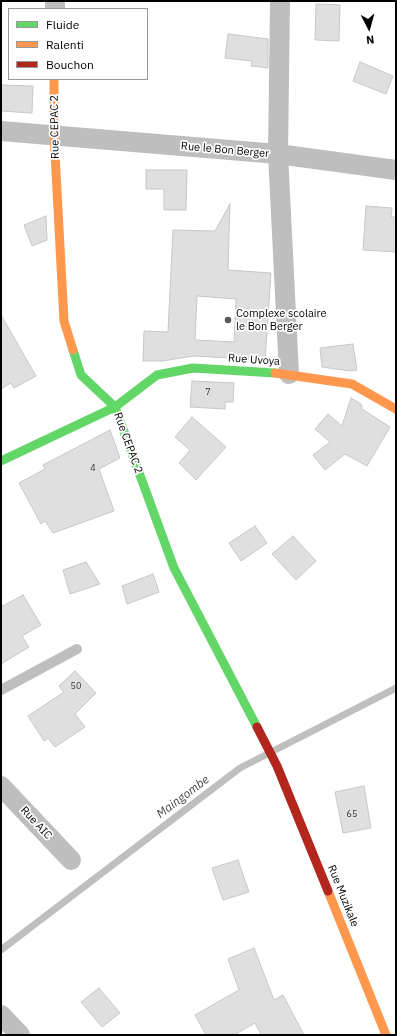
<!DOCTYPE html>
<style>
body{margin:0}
#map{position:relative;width:397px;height:1036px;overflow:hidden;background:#fff;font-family:"IBM Plex Sans",sans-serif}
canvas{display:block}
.frame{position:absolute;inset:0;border:2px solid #000;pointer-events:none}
.legend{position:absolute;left:8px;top:8px;width:140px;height:72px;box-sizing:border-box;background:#fff;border:1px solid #999;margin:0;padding:5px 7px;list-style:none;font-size:12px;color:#000}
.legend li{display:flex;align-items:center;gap:8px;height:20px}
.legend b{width:20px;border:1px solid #999}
.north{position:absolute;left:349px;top:8px;width:40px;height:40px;-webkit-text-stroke:3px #fff;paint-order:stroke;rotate:174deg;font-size:11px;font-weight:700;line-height:16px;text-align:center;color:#000}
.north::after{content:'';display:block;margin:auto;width:14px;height:18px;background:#000;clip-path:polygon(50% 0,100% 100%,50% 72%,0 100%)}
</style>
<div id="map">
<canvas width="397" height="1036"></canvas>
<div class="frame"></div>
<ul class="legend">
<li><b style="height:5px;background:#63d668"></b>Fluide</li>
<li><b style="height:5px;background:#ff974d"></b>Ralenti</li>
<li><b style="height:5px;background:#b3261e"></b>Bouchon</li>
</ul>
<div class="north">N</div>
</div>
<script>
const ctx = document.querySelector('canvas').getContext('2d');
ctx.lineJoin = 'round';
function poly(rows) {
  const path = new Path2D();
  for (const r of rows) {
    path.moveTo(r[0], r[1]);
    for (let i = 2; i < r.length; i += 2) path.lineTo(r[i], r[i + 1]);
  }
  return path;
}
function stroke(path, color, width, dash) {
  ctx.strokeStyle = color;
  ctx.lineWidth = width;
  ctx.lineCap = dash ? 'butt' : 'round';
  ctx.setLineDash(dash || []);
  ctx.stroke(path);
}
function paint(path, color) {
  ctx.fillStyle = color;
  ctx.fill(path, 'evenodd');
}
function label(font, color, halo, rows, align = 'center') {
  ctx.font = font + ' "IBM Plex Sans",sans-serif';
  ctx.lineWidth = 3.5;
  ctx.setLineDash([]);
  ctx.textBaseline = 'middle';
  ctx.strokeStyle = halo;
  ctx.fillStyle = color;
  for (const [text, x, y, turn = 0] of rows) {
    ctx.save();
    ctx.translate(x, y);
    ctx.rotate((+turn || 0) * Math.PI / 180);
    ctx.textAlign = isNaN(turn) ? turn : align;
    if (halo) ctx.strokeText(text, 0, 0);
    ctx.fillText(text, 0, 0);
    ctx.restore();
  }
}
const stream = poly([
 [1,950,240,768,396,688]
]);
const building = poly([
 [316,4,340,5,339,41,315,40,316,4],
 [228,34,268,39,268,68,251,66,252,61,225,58,228,34],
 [360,62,393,76,386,94,353,81,360,62],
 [1,85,33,86,32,113,1,111,1,85],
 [146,170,187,170,186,210,164,210,164,189,146,189,146,170],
 [230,204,228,270,271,273,265,360,194,356,162,361,143,361,144,331,168,332,173,230,215,231,230,204],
 [197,296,236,299,234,342,195,340,197,296],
 [366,206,392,208,391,217,396,217,396,252,363,250,366,206],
 [46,216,47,240,32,246,24,225,46,216],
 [1,315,36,376,14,388,11,383,1,389,1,315],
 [353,344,357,370,350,371,322,367,320,348,353,344],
 [192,381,234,383,233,402,225,402,225,409,190,407,192,381],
 [351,398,361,404,362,409,390,427,367,466,345,454,325,470,313,455,330,442,315,429,328,414,342,426,351,398],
 [192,417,226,447,196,480,179,463,190,450,175,437,192,417],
 [110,430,120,458,99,469,114,511,53,533,45,521,41,524,19,483,45,469,43,465,110,430],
 [255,526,267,543,241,561,229,543,255,526],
 [293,536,316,561,296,580,272,554,293,536],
 [86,562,100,584,70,594,63,570,86,562],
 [153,574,159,592,127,604,122,586,153,574],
 [23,595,41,625,22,636,29,647,1,664,1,604,3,606,23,595],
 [75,671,96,693,75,714,85,727,55,747,48,738,44,741,28,716,64,692,59,686,75,671],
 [364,786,371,828,343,833,335,792,364,786],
 [238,860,249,892,223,900,212,868,238,860],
 [254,948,274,1000,283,995,304,1035,261,1035,255,1023,234,1035,206,1035,195,1015,239,990,228,959,254,948],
 [99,988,120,1013,102,1027,81,1002,99,988]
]);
const lane = poly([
 [1,690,77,649]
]);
const street = poly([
 [280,1,278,154,289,374],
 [55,9,55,1],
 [1,131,278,154,396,170],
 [1,786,71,860],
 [1,1015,20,1035]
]);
const fast = poly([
 [73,350,81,375,115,407,174,568,257,727],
 [1,461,115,407,157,375,193,368,275,373]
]);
const slow = poly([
 [54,79,54,135,64,321,73,350],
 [275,373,352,384,396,409],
 [328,891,386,1035]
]);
const jam = poly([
 [257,727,277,766,328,891]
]);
const markers = [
 [228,320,4,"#595959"]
];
const numberNames = [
 ["7",208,392],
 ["4",93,468],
 ["50",76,686],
 ["65",352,814]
];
const streetNames = [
 ["Rue CEPAC 2",55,127,-91],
 ["Rue le Bon Berger",225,150,5],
 ["Rue Uvoya",254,360,4],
 ["Rue CEPAC 2",128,443,70],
 ["Rue AIC",36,823,47],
 ["Rue Muzikale",343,896,68]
];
const poiNames = [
 ["Complexe scolaire",236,314],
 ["le Bon Berger",236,327]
];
const waterNames = [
 ["Maingombe",183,797,-37]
];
stroke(stream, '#bfbfbf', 7);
paint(building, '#dfdfdf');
stroke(building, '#c7c7c7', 1);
stroke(lane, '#bebebe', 10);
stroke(street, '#bebebe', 20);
stroke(fast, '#63d668', 9);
stroke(slow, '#ff974d', 9);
stroke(jam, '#b3261e', 9);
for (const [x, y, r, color] of markers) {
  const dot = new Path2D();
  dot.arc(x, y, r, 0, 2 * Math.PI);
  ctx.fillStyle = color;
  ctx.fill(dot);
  stroke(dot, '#fff', 1.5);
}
label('9px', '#383838', null, numberNames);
label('11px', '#000', '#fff', streetNames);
label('11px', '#000', '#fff', poiNames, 'left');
label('italic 12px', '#444', '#fff', waterNames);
</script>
